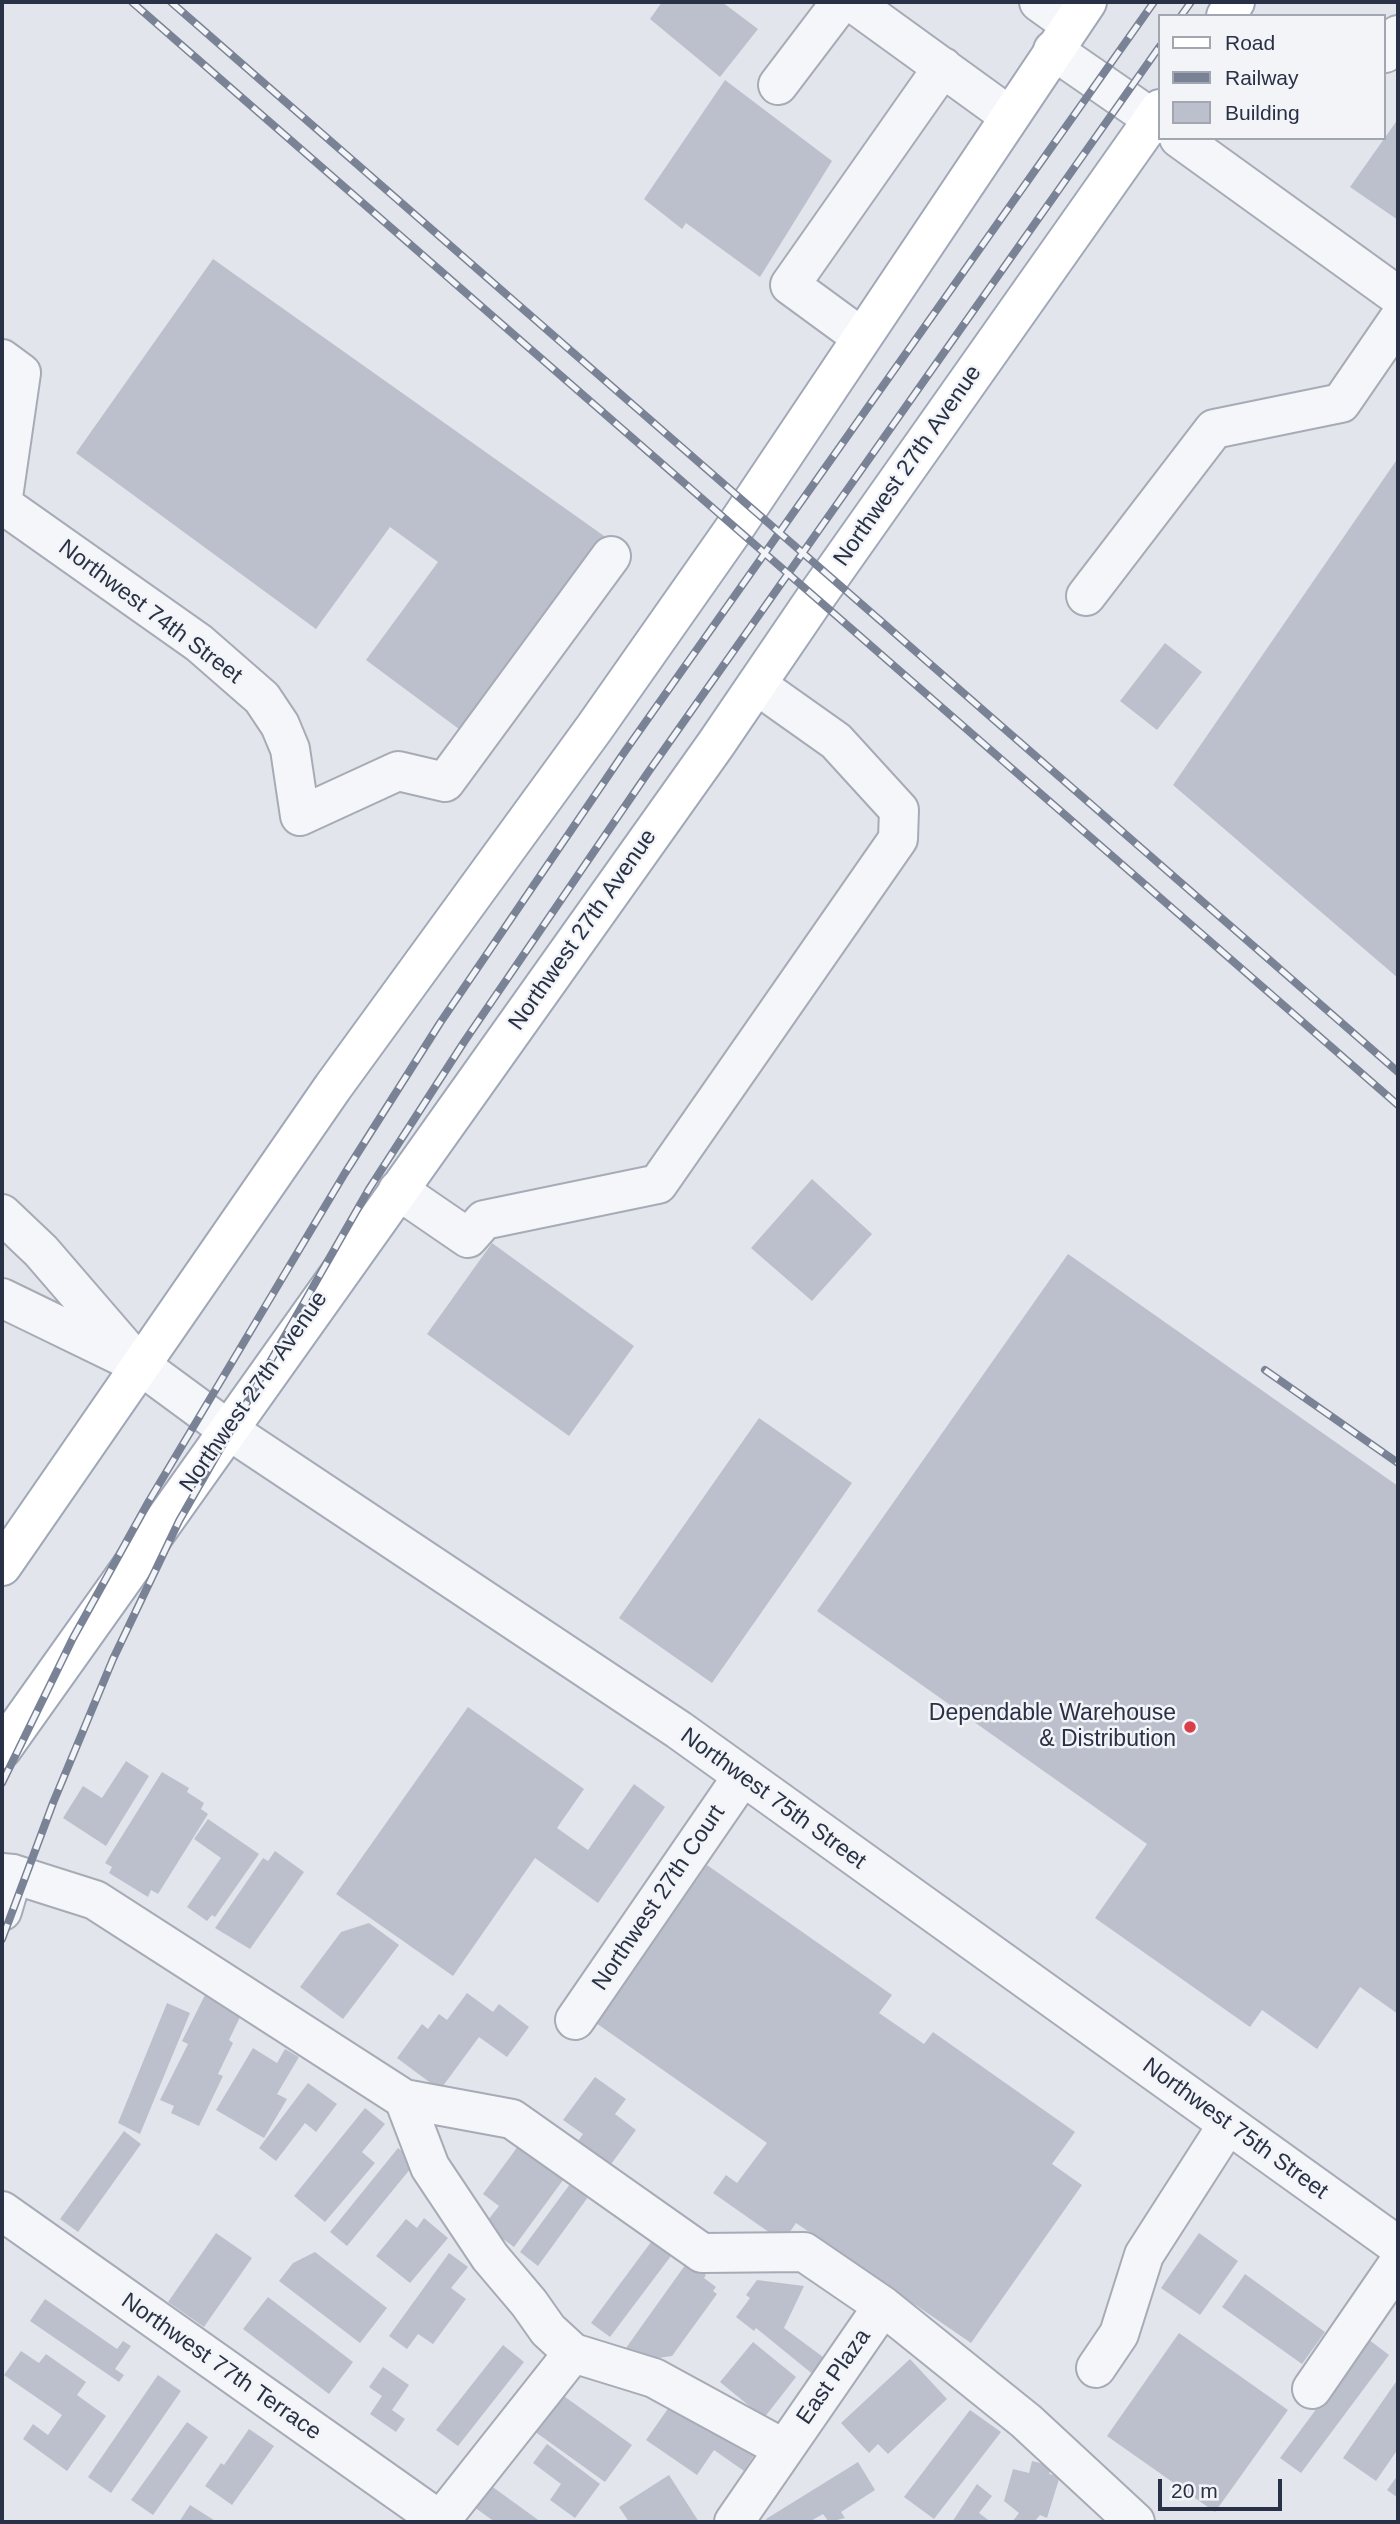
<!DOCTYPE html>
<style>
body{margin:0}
#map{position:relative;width:1400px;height:2524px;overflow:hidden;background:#e2e5eb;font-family:Helvetica,sans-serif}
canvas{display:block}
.frame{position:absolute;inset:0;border:4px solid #283145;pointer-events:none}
.legend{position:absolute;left:1158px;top:14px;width:228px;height:126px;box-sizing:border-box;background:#f2f4f8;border:2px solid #a1a6b0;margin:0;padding:9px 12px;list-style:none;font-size:21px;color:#283145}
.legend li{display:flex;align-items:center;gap:14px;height:35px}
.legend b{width:35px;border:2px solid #a1a6b0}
.scale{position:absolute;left:1158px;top:2479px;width:124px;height:32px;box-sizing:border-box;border:4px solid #283145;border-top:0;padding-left:9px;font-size:21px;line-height:24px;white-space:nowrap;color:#283145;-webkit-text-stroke:5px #f2f4f8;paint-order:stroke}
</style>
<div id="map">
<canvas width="1400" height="2524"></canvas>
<div class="frame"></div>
<ul class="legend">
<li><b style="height:9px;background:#fff"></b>Road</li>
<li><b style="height:9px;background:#7a8396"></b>Railway</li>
<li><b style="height:19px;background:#bcc0cc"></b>Building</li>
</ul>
<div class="scale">20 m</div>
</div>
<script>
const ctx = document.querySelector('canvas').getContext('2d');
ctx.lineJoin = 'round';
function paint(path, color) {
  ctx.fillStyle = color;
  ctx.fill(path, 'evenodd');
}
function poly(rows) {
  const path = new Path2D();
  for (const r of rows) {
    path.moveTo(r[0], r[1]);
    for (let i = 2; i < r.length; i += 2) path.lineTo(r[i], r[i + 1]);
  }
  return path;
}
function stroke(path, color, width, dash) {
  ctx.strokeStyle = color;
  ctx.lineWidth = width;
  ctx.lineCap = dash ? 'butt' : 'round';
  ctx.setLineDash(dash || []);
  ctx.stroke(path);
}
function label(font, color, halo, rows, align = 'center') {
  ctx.font = font + ' Helvetica,sans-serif';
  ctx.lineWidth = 5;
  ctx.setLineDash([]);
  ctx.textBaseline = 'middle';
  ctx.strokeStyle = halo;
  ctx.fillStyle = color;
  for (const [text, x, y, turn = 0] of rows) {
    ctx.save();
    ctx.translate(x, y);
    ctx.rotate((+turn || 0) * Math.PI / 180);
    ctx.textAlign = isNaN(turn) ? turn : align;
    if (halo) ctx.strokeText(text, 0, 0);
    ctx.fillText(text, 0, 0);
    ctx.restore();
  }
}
const building = poly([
 [662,2,722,2,758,29,720,77,650,19],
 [725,80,832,161,760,277,686,223,682,229,644,199],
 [1398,119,1398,220,1350,187],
 [213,259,614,543,471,738,366,660,438,562,390,527,316,629,76,453],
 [1398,458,1398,978,1173,785],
 [1165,643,1202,672,1157,730,1120,701],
 [812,1179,872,1234,812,1301,751,1248],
 [492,1243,634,1346,569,1436,427,1334],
 [1068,1254,1398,1486,1398,2014,1360,1987,1317,2049,1262,2010,1250,2027,1095,1918,1147,1844,817,1611],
 [759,1418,852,1483,712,1683,619,1618],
 [468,1707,584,1789,557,1828,588,1850,634,1784,665,1807,598,1903,535,1858,453,1976,336,1894],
 [126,1761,149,1776,106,1846,63,1818,83,1786,102,1798],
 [162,1772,189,1788,187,1792,204,1803,201,1809,208,1814,158,1894,151,1890,148,1897,109,1873,112,1867,105,1863],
 [208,1819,259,1854,215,1917,212,1915,207,1921,187,1907,221,1858,194,1839],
 [275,1851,304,1872,250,1949,215,1928,263,1858,268,1861],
 [707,1865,892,1995,879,2013,924,2044,933,2032,1075,2132,1052,2164,1082,2185,971,2343,796,2223,783,2242,713,2193,726,2175,737,2183,767,2143,596,2023],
 [369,1923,399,1945,343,2019,300,1987,341,1932],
 [467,1993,493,2012,499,2004,529,2027,507,2057,479,2037,440,2090,397,2058,422,2024,428,2029,439,2014,447,2020],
 [205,1995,242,2013,229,2040,233,2043,218,2074,223,2076,199,2126,171,2113,174,2106,160,2100,188,2044,182,2041],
 [167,2003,190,2013,140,2134,118,2123],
 [253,2048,277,2063,285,2049,299,2057,277,2094,287,2099,264,2138,216,2110],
 [595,2077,626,2099,615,2114,636,2130,609,2167,576,2144,583,2134,563,2120],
 [308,2083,337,2104,316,2132,305,2123,276,2161,259,2148],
 [365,2108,385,2124,362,2152,375,2163,325,2222,294,2196],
 [124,2131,141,2144,78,2232,60,2219],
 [521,2142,566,2176,514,2247,484,2225,499,2206,483,2194],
 [398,2148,416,2162,347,2246,330,2232],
 [573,2180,591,2193,538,2266,520,2252],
 [424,2218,448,2238,410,2283,376,2256,406,2219,417,2228],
 [216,2233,252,2258,204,2327,168,2302],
 [1199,2233,1238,2261,1200,2315,1161,2288],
 [654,2238,674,2252,610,2337,591,2323],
 [315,2252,387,2308,360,2343,279,2281,293,2263],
 [449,2253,468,2267,451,2288,466,2299,433,2344,418,2334,407,2349,389,2336],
 [688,2261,706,2275,704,2278,716,2287,713,2291,717,2294,672,2356,644,2360,626,2348],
 [1245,2274,1325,2332,1302,2364,1222,2307],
 [757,2280,804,2286,784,2328,827,2360,815,2376,756,2328,754,2331,736,2317,750,2298,746,2295],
 [268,2297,353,2362,329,2394,243,2329],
 [45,2299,117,2349,123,2341,131,2346,115,2369,124,2375,119,2382,30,2321],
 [1179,2333,1288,2410,1215,2512,1107,2436],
 [1368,2339,1389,2355,1301,2473,1280,2458],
 [753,2342,796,2377,764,2418,720,2382],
 [503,2345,524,2362,458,2446,436,2430],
 [21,2351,39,2363,46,2354,86,2382,77,2395,106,2416,67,2471,23,2439,33,2424,48,2435,62,2415,4,2375],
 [910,2359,947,2399,888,2454,878,2444,869,2453,841,2423],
 [383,2367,409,2385,392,2410,405,2419,396,2432,370,2414,382,2396,369,2387],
 [158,2375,181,2391,111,2493,88,2477],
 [1398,2379,1398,2449,1376,2481,1343,2458],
 [561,2394,632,2445,605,2482,534,2431],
 [674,2400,754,2455,744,2471,714,2450,697,2475,646,2440],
 [970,2410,1001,2432,934,2519,904,2497],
 [187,2422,208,2437,153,2515,131,2500],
 [249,2429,274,2446,232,2505,205,2486,221,2463,224,2465],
 [547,2444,600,2484,575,2518,550,2500,561,2484,533,2463],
 [1032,2461,1052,2466,1049,2474,1060,2476,1047,2518,1040,2515,1034,2522,1012,2522,1019,2513,1004,2501,1013,2469,1029,2473],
 [858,2462,875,2490,841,2512,845,2518,829,2522,823,2514,809,2522,768,2522,766,2519],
 [669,2475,699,2522,629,2522,619,2507],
 [1398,2475,1398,2498,1387,2490],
 [977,2484,992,2496,979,2513,991,2522,952,2522],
 [490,2485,541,2522,495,2522,474,2507],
 [190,2505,217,2522,179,2522]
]);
const minor = poly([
 [852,2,1008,115],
 [1039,2,1071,25],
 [1053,50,1160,124],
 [1385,53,1398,35],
 [778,85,841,2],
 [1179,138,1398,296],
 [861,337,790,285,943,67],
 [2,359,21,373,2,504],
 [2,504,199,643,262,698,280,725,290,749,300,816,398,771,445,782,611,556],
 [1086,596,1214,429,1341,403,1398,320],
 [398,1190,468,1238,484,1220,658,1184,898,839,899,810,836,741,757,685],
 [2,1214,41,1251,129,1353],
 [2,1298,140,1365,227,1429,679,1730,1398,2246],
 [2,1873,13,1874,95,1900,404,2099,512,2119,702,2253,804,2252,883,2306,1026,2421,1135,2522],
 [2,1911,13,1874],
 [575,2020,742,1777],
 [404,2099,430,2167,490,2257,529,2303,548,2330,573,2353,654,2378,784,2449],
 [2,2211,442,2522],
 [1096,2368,1119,2334,1144,2255,1228,2124],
 [1312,2389,1398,2264],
 [440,2521,573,2353],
 [734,2522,883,2306]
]);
const major = poly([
 [1226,16,1235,2],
 [2,1566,333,1087,595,727,736,526,1087,2],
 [2,1749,716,744,816,597,1160,109]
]);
const rail = poly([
 [132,2,1398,1105],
 [171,2,1398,1072],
 [1181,16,1191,2],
 [1265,1370,1398,1463],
 [2,1783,73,1638,149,1501,345,1173,440,1023,623,754,1154,2],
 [2,1939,53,1803,113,1659,179,1521,369,1189,464,1042,649,771,1160,46]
]);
const markers = [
 [1190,1727,7,"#d83f4b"]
];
const streetNames = [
 ["Northwest 27th Avenue",908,466,-55],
 ["Northwest 74th Street",150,612,37],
 ["Northwest 27th Avenue",583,930,-55],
 ["Northwest 27th Avenue",254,1392,-55],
 ["Northwest 75th Street",773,1799,36],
 ["Northwest 27th Court",659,1898,-56],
 ["Northwest 75th Street",1235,2129,36],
 ["Northwest 77th Terrace",221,2367,35],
 ["East Plaza",834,2377,-55]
];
const poiNames = [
 ["Dependable Warehouse",1176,1714],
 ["& Distribution",1176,1740]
];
paint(building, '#bcc0cc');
stroke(minor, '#a6abb6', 42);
stroke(major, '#a0a8b8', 42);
stroke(minor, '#f5f6f9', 38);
stroke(major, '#fff', 38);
stroke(rail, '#7a8396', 8);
stroke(rail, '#f2f4f8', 5, [16]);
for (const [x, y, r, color] of markers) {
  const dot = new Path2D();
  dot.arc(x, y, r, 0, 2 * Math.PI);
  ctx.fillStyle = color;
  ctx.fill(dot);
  stroke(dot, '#f2f4f8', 2.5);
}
label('23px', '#283145', '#f2f4f8', streetNames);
label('23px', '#283145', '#f2f4f8', poiNames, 'right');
</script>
